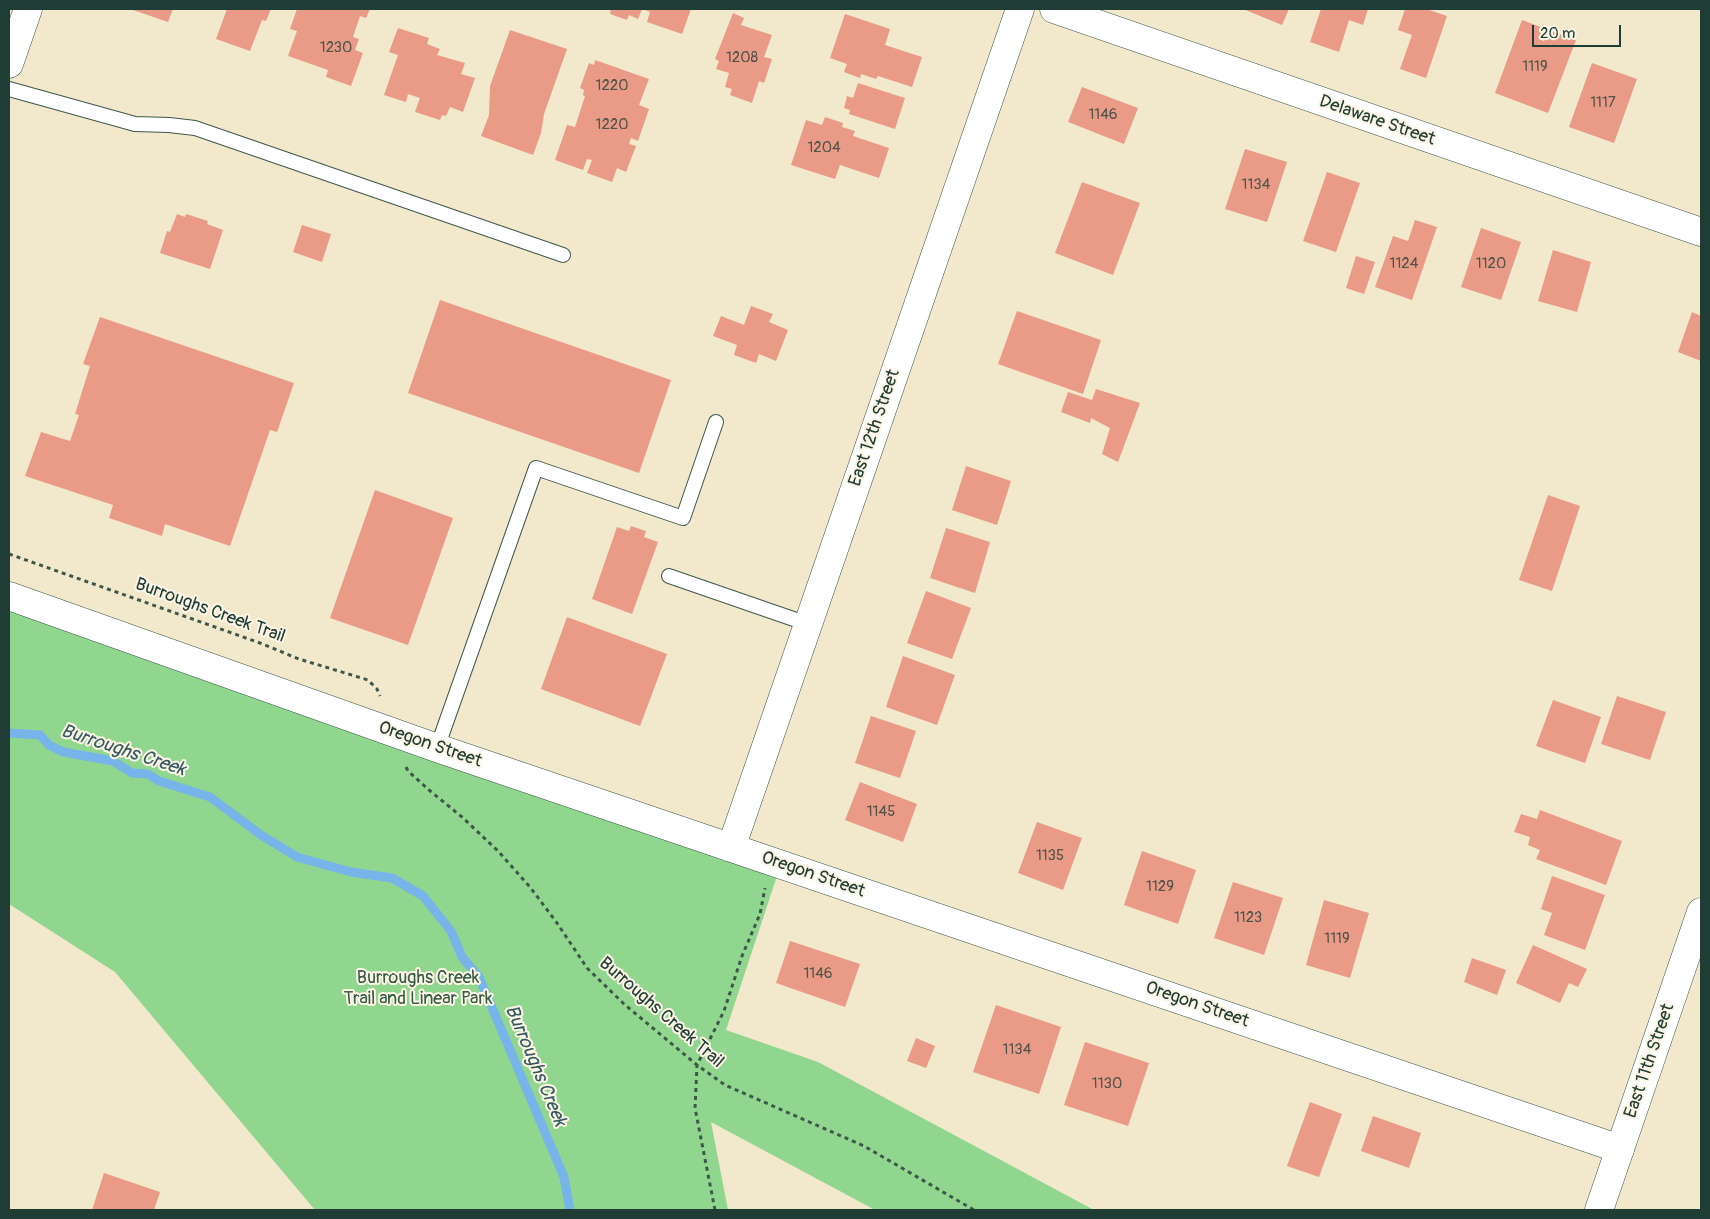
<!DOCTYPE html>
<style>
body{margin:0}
#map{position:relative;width:1710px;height:1219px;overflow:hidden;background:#f2e8cc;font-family:Pangolin,sans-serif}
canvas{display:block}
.frame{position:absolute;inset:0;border:10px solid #1f3d34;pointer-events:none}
.scale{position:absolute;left:1532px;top:25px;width:89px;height:22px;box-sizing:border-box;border:2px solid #1f3d34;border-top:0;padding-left:6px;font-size:15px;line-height:18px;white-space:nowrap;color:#1f3d34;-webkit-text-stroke:4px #fcf5e5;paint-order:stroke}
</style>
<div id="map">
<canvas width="1710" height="1219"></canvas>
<div class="frame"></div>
<div class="scale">20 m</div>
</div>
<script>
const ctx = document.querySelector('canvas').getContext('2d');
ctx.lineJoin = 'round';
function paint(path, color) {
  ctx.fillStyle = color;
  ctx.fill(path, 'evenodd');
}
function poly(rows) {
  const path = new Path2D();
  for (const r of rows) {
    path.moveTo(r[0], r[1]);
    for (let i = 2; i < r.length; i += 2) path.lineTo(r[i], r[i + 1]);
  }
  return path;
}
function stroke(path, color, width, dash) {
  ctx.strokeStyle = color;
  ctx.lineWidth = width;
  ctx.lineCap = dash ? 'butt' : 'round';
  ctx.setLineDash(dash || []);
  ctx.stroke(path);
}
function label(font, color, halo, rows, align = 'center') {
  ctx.font = font + ' Pangolin,sans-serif';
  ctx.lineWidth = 4;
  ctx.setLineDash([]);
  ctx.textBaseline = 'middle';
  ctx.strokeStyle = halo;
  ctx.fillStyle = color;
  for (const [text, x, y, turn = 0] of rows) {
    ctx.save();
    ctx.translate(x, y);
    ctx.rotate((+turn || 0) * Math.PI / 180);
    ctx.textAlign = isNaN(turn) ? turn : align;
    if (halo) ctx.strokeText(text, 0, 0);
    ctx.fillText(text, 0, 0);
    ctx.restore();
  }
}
const green = poly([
 [9,610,777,876,726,1030,818,1062,1094,1210,875,1210,711,1122,728,1210,315,1210,115,972,9,904]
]);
const stream = poly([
 [9,733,40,735,49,745,63,752,113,761,132,773,148,774,159,781,210,797,261,835,297,857,351,872,392,878,423,896,451,931,462,957,479,977,564,1177,570,1210]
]);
const building = poly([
 [130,9,173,9,168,22],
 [227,9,271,9,266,21,262,20,250,51,216,39],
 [297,9,370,9,366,18,360,16,353,37,359,39,355,50,363,53,351,86,326,77,328,70,288,56,297,31,290,29],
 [611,9,691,9,682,34,647,22,650,12,642,9,638,19,629,15,627,20,610,14],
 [1243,9,1289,9,1282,25],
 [1321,9,1368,9,1363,25,1349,20,1339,52,1310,42],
 [1405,9,1426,9,1447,16,1426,78,1400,69,1412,35,1398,30],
 [733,13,744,18,741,25,772,35,764,57,772,59,764,83,759,81,752,103,730,95,732,89,725,87,729,73,716,69,719,61,715,59],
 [845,14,890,29,885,45,922,57,912,87,878,76,876,79,861,74,860,78,844,72,847,64,830,58],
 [1522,20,1576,40,1548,113,1495,93],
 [398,28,429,38,427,44,440,49,437,55,465,63,461,74,475,78,463,112,450,107,446,116,442,115,440,120,415,112,420,98,408,94,406,102,384,95,398,55,389,52],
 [510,30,567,49,544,114,541,133,533,155,481,136,489,115,490,86],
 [595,60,649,79,639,105,649,109,638,141,631,138,629,144,636,146,626,172,617,168,612,182,587,173,592,160,587,159,583,170,555,160,567,125,575,127,585,96,583,95,584,90,580,88,589,63,594,65],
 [1592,63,1637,79,1614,143,1569,127],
 [858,83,905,98,895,129,849,114,850,110,844,108,847,96,853,98],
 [1082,87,1138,108,1124,144,1068,122],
 [825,117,843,123,842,127,855,131,853,136,889,148,879,178,840,165,835,179,791,165,806,120,822,125],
 [1245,149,1287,162,1267,222,1225,209],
 [1327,172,1360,183,1336,252,1303,241],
 [1082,182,1140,203,1113,275,1055,253],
 [177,214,185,217,186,214,208,221,207,224,223,230,210,269,160,253,167,231,170,232],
 [1415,220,1437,227,1412,300,1375,287,1393,236,1408,241],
 [302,225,331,234,322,262,293,252],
 [1481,228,1521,242,1501,300,1461,287],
 [1553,250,1591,262,1577,312,1538,301],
 [1356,256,1375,262,1364,294,1346,288],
 [440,300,671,380,639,473,408,393],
 [751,306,773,314,769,322,788,330,776,361,759,354,756,363,734,355,737,345,713,336,721,316,744,325],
 [1017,311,1101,340,1083,394,998,364],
 [1692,312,1701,316,1701,361,1678,352],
 [100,317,294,383,277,432,270,430,230,546,165,524,162,536,109,518,113,505,25,476,41,432,70,441,79,415,75,414,90,366,83,364],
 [1096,389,1140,403,1118,462,1102,454,1110,428,1091,418,1090,423,1061,412,1068,392,1092,400],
 [966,466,1011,481,997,525,952,510],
 [375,490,453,518,408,645,330,618],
 [1548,495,1580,506,1552,591,1519,580],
 [631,526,646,531,644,537,658,542,632,614,592,599,617,527,629,531],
 [946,528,990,542,975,593,930,578],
 [926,591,971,608,952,659,907,643],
 [567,617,667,654,640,726,541,689],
 [903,656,955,675,937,725,886,707],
 [1617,696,1666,712,1650,760,1601,744],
 [1553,700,1601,717,1585,763,1536,746],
 [871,716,916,731,900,778,855,763],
 [860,782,917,804,903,842,845,820],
 [1540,810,1622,841,1606,885,1536,859,1540,850,1528,845,1530,837,1514,832,1521,814,1537,819],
 [1037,822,1082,838,1063,890,1018,873],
 [1142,851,1196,870,1178,924,1124,905],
 [1552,876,1605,895,1585,950,1544,935,1552,913,1541,909],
 [1233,882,1283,898,1264,955,1214,938],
 [1324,900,1369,913,1350,978,1306,965],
 [790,941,860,964,845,1007,776,983],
 [1533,945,1587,969,1578,987,1569,983,1560,1003,1516,983],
 [1472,958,1506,970,1497,995,1464,982],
 [996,1005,1061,1027,1039,1094,973,1072],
 [916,1038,935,1046,926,1068,907,1061],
 [1085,1042,1149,1063,1128,1126,1064,1105],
 [1310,1102,1342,1114,1319,1177,1287,1166],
 [1373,1116,1421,1133,1409,1168,1361,1151],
 [104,1173,160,1192,154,1210,92,1210]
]);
const path = poly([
 [9,554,260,643,299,659,368,680,377,689,380,696],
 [406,767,408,771,429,790,462,817,498,851,530,887,557,923,587,968,624,1004,697,1065,725,1085,864,1146,974,1210],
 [715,1210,695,1108,697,1065,724,1011,742,956,760,914,765,888]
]);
const service = poly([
 [9,89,135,124,169,125,195,128,563,255],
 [669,576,808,624],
 [437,748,536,468,683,518,716,422]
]);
const minor = poly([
 [1054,9,1701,232],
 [9,64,28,9],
 [9,596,437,748,1620,1149],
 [731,848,1020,9]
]);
const secondary = poly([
 [1599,1210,1701,912]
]);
const numberNames = [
 ["1230",336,48],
 ["1208",742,58],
 ["1119",1535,67],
 ["1220",612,86],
 ["1117",1603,103],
 ["1146",1103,115],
 ["1220",612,125],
 ["1204",824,148],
 ["1134",1256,185],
 ["1124",1404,264],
 ["1120",1491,264],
 ["1145",881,812],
 ["1135",1050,856],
 ["1129",1160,887],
 ["1123",1248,918],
 ["1119",1337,939],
 ["1146",818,974],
 ["1134",1017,1050],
 ["1130",1107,1084]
];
const streetNames = [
 ["Delaware Street",1377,121,19],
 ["East 12th Street",875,428,-71],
 ["Burroughs Creek Trail",210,611,20],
 ["Oregon Street",430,745,19],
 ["Oregon Street",813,875,19],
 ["Oregon Street",1197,1005,19],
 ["Burroughs Creek Trail",661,1013,41],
 ["East 11th Street",1650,1061,-71]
];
const parkNames = [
 ["Burroughs Creek",418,978],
 ["Trail and Linear Park",418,999]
];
const waterNames = [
 ["Burroughs Creek",123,751,18],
 ["Burroughs Creek",535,1066,67]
];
paint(green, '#90d68f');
stroke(stream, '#76b4e9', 9);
paint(building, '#e99b87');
stroke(service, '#3f574b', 16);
stroke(minor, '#3f574b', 29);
stroke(secondary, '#3f574b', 29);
stroke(path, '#3f574b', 3, [4, 4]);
stroke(service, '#fff', 14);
stroke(minor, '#fff', 28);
stroke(secondary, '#fff', 28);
label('15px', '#525449', null, numberNames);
label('18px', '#1f3d34', '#fcf5e5', streetNames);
label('18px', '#365c46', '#fcf5e5', parkNames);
label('italic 19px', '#355b61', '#fcf5e5', waterNames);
</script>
